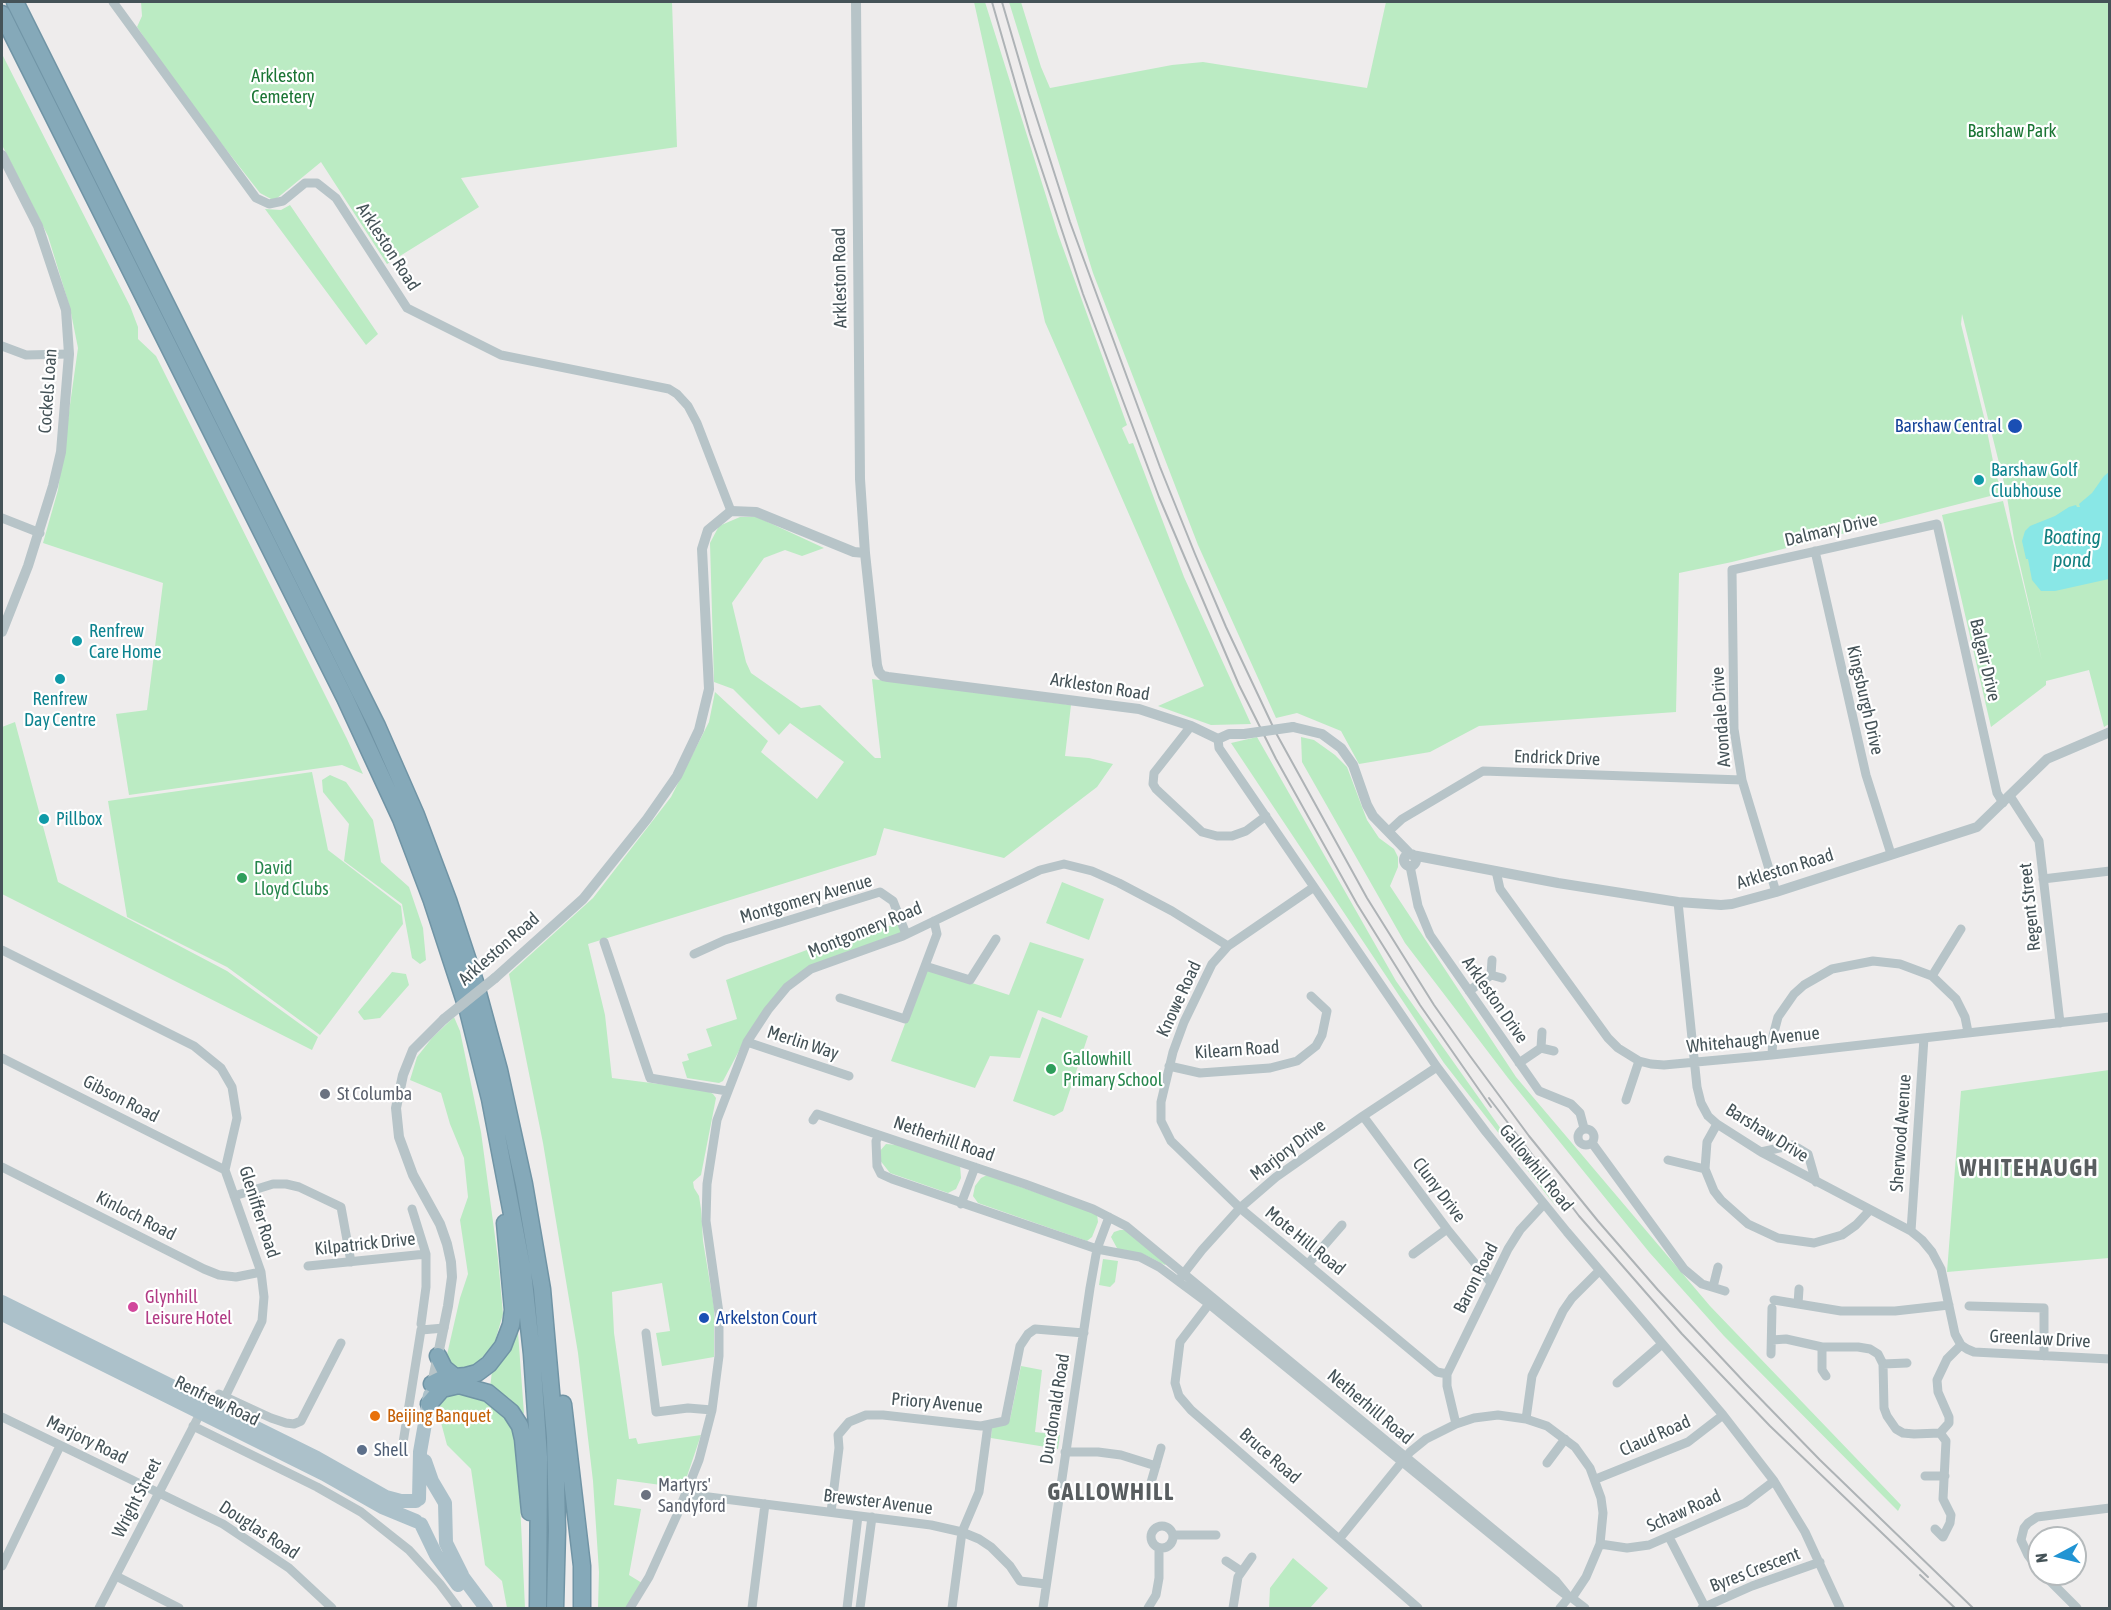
<!DOCTYPE html>
<style>
body{margin:0}
#map{position:relative;width:2111px;height:1610px;overflow:hidden;background:#eeecec;font-family:"Asap Condensed",sans-serif}
canvas{display:block}
.frame{position:absolute;inset:0;border:3px solid #455358;pointer-events:none}
.north{position:absolute;left:2027px;top:1526px;width:60px;height:60px;box-sizing:border-box;background:#fff;border:2px solid #b5babc;border-radius:50%;rotate:263deg;font-size:16px;font-weight:700;line-height:24px;text-align:center;color:#455358}
.north::after{content:'';display:block;margin:auto;width:21px;height:27px;background:#2194d3;clip-path:polygon(50% 0,100% 100%,50% 72%,0 100%)}
</style>
<div id="map">
<canvas width="2111" height="1610"></canvas>
<div class="frame"></div>
<div class="north">N</div>
</div>
<script>
const ctx = document.querySelector('canvas').getContext('2d');
ctx.lineJoin = 'round';
function paint(path, color) {
  ctx.fillStyle = color;
  ctx.fill(path, 'evenodd');
}
function poly(rows) {
  const path = new Path2D();
  for (const r of rows) {
    if (r.length === 3) {
      path.moveTo(r[0] + r[2], r[1]);
      path.arc(r[0], r[1], r[2], 0, 2 * Math.PI);
      continue;
    }
    path.moveTo(r[0], r[1]);
    for (let i = 2; i < r.length; i += 2) path.lineTo(r[i], r[i + 1]);
  }
  return path;
}
function stroke(path, color, width, dash) {
  ctx.strokeStyle = color;
  ctx.lineWidth = width;
  ctx.lineCap = dash ? 'butt' : 'round';
  ctx.setLineDash(dash || []);
  ctx.stroke(path);
}
function label(font, color, halo, rows, align = 'center') {
  ctx.font = font + ' "Asap Condensed",sans-serif';
  ctx.lineWidth = 4.5;
  ctx.setLineDash([]);
  ctx.textBaseline = 'middle';
  ctx.strokeStyle = halo;
  ctx.fillStyle = color;
  for (const [text, x, y, turn = 0] of rows) {
    ctx.save();
    ctx.translate(x, y);
    ctx.rotate((+turn || 0) * Math.PI / 180);
    ctx.textAlign = isNaN(turn) ? turn : align;
    if (halo) ctx.strokeText(text, 0, 0);
    ctx.fillText(text, 0, 0);
    ctx.restore();
  }
}
const green = poly([
 [141,2,672,2,677,147,461,178,479,207,387,264,321,162,276,199,271,199,260,193,185,97,137,27,142,16],
 [974,2,985,2,1058,234,1127,425,1122,428,1129,444,1133,443,1184,577,1251,724,1211,725,1158,706,1204,686,1045,322],
 [1009,2,1021,2,1041,67,1050,88,1172,65,1203,62,1367,88,1386,2,2109,2,2109,724,2104,727,2089,670,2046,681,2046,685,1991,727,1942,515,2003,501,2042,661,2014,539,2006,491,1962,314,1961,324,1985,421,1995,471,2002,493,1732,562,1679,573,1676,712,1479,726,1430,752,1359,764,1341,731,1297,713,1276,718,1198,545,1093,273],
 [2,54,130,306,138,327,138,339,156,356,347,739,363,774,342,765,129,795,116,714,147,710,163,583,43,543,58,490,78,348,70,308,48,236,2,145],
 [290,205,378,334,366,345,265,209,281,210],
 [740,517,757,517,824,548,802,556,785,550,764,558,732,603,746,662,751,673,801,708,820,705,875,758,881,758,872,679,1071,705,1065,756,1089,758,1113,764,1097,787,1004,858,884,828,876,855,588,944,605,1015,612,1078,706,1090,713,1094,716,1098,701,1175,693,1182,694,1188,699,1196,701,1209,703,1241,714,1307,714,1357,662,1366,656,1333,670,1331,662,1283,612,1292,614,1333,629,1439,636,1438,638,1444,701,1435,683,1488,617,1479,614,1505,641,1509,629,1575,642,1583,627,1608,598,1608,599,1572,593,1481,578,1353,543,1143,509,974,593,898,671,797,709,722,715,692,768,741,761,752,817,799,844,762,790,723,779,735,733,689,714,682,710,543,719,526],
 [15,722,58,882,227,971,318,1037,312,1050,2,894,2,727],
 [1257,737,1396,981,1557,1208,1444,1063,1231,743],
 [1301,737,1314,740,1335,755,1347,767,1367,820,1379,838,1394,849,1398,857,1398,867,1390,886,1516,1077,1710,1306,1901,1505,1898,1511,1724,1336,1649,1252,1508,1078,1405,943,1302,762],
 [312,772,328,850,401,906,403,924,320,1035,227,967,127,917,108,801],
 [330,775,346,782,373,820,381,862,409,887,423,928,426,960,420,964,412,958,402,904,344,861,349,824,323,792,322,780],
 [1062,882,1104,899,1089,940,1046,923],
 [893,925,902,925,904,933,809,966,741,1047,723,1081,719,1083,687,1078,682,1062,689,1060,687,1054,712,1046,706,1029,737,1019,726,980,831,941],
 [1030,942,1084,959,1061,1018,1038,1010,1020,1058,990,1056,975,1088,891,1061,926,968,1009,995],
 [392,972,406,974,409,985,380,1018,364,1020,358,1012],
 [454,1017,460,1031,481,1132,498,1259,503,1314,494,1345,476,1364,454,1371,446,1359,460,1298,468,1274,460,1220,468,1197,464,1158,450,1124,441,1093,410,1080,417,1057,432,1038],
 [1042,1017,1088,1036,1063,1111,1054,1116,1013,1101],
 [2109,1070,2109,1258,1947,1272,1961,1091],
 [886,1144,897,1145,960,1165,961,1178,956,1189,948,1193,890,1173,879,1159,879,1152],
 [987,1175,1097,1214,1098,1222,1092,1237,1087,1241,978,1203,973,1196,975,1186,981,1178],
 [1120,1230,1126,1230,1167,1263,1165,1265,1143,1254,1118,1250,1111,1237,1114,1232],
 [1103,1259,1118,1261,1115,1282,1110,1287,1099,1285],
 [518,1332,524,1414,509,1398,490,1388,492,1371,501,1362],
 [1021,1366,1042,1370,1035,1432,1060,1435,1058,1449,991,1438,992,1424,1004,1425,1010,1419],
 [443,1393,466,1394,489,1400,509,1420,515,1441,519,1481,525,1608,507,1608,502,1581,485,1565,471,1469,447,1445,435,1400],
 [1293,1558,1328,1588,1310,1608,1269,1608,1270,1588]
]);
const water = poly([
 [2109,472,2109,579,2055,591,2041,591,2032,580,2028,559,2026,559,2022,541,2025,531,2030,526,2055,516,2069,507,2076,505,2077,507,2080,507,2079,504,2092,493,2104,476]
]);
const minor = poly([
 [113,2,256,198,269,204,283,201,305,183,317,183,336,198,407,308,501,355,669,389,677,394,688,406,697,423,731,511],
 [2,346,26,355,69,354],
 [2,518,40,533],
 [1815,551,1866,775,1891,854],
 [1191,726,1154,773,1153,784,1156,789,1202,832,1217,836,1232,836,1246,831,1266,816],
 [1218,739,1219,748,1437,1067,1486,1132,1567,1232,1723,1415,1774,1481,1805,1532,1840,1608],
 [2010,796,2039,841,2060,1023],
 [1389,831,1402,819,1483,771,1742,780],
 [1410,866,1418,906,1430,935,1539,1091,1571,1104,1580,1113,1584,1128],
 [1496,871,1500,889,1608,1038,1618,1048,1639,1061,1651,1064,1664,1065,1772,1055,2110,1017],
 [2043,879,2110,871],
 [1314,887,1228,946,1212,964,1184,1022,1173,1052,1161,1102,1161,1121,1171,1141,1240,1208,1437,1372,1447,1374,1447,1386,1456,1424],
 [1776,892,1742,780,1734,729,1732,570,1937,524,1997,793,2003,803],
 [1678,902,1697,1087,1701,1103,1708,1116,1717,1124,1761,1152,1911,1231,1922,1240,1932,1252,1941,1269,1955,1334,1961,1345,1967,1349,1974,1352,2110,1359],
 [604,942,650,1078,727,1091],
 [2,950,194,1046,221,1068,232,1087,237,1118,225,1170,261,1272,264,1297,262,1321,225,1397],
 [694,954,725,940,880,892,893,901,906,934],
 [1492,960,1491,975,1502,978],
 [925,966,970,980,996,939],
 [1932,976,1961,929],
 [1469,991,1491,975],
 [840,998,905,1019,937,934,934,921],
 [1542,1032,1541,1048,1554,1051],
 [747,1042,849,1076],
 [1772,1055,1773,1036,1778,1017,1794,994,1804,985,1832,969,1873,961,1900,964,1932,976,1956,999,1965,1017,1968,1032],
 [2,1058,225,1170],
 [1519,1063,1541,1048],
 [1169,1066,1200,1073,1270,1068,1297,1061,1316,1046,1322,1035,1327,1011,1311,996],
 [1626,1100,1639,1061],
 [1363,1116,1447,1229,1491,1283],
 [813,1120,817,1114,879,1135],
 [1717,1124,1707,1142,1705,1169,1714,1191,1721,1200,1748,1224,1778,1238,1814,1243,1842,1235,1856,1225,1870,1210],
 [1586,1137,8],
 [1592,1143,1684,1269,1702,1284,1725,1291],
 [1761,1152,1793,1145,1808,1154,1816,1182],
 [1668,1160,1705,1169],
 [2,1167,204,1269,219,1275,236,1277,261,1272],
 [234,1196,273,1184,286,1184,299,1187,341,1207,351,1262],
 [961,1204,975,1167],
 [412,1209,426,1254,426,1287,421,1324],
 [1911,1231,1924,1038],
 [1413,1254,1447,1229],
 [1308,1264,1342,1225],
 [308,1266,426,1254],
 [1181,1277,1202,1250,1240,1208,1276,1177,1363,1116,1437,1067],
 [1713,1287,1718,1267],
 [1774,1300,1841,1311,1895,1311,1949,1305],
 [1209,1304,1180,1342,1175,1383,1179,1396,1191,1410,1418,1608],
 [1798,1304,1799,1289],
 [1969,1306,2044,1308,2044,1356],
 [646,1333,656,1412,688,1408,712,1410],
 [1772,1340,1786,1339,1822,1347,1858,1347,1870,1349,1878,1354,1883,1364,1884,1408,1887,1416,1896,1429,1903,1433,1914,1434,1940,1433,1949,1423,1949,1417,1938,1392,1937,1380,1947,1359,1961,1345],
 [1822,1347,1822,1370,1826,1376],
 [1771,1354,1772,1308],
 [1883,1364,1907,1363],
 [1447,1374,1508,1249,1520,1230,1544,1204],
 [1617,1383,1662,1344],
 [219,1394,271,1418,286,1423,294,1424,301,1421,341,1343],
 [2,1417,223,1524,289,1568,332,1608],
 [1526,1419,1532,1376,1563,1311,1572,1298,1599,1271],
 [193,1426,317,1487,361,1512,409,1550,440,1584,458,1608],
 [403,1443,421,1330,444,1328],
 [1065,1452,1098,1452,1121,1455,1156,1466],
 [1547,1463,1565,1439],
 [1925,1476,1945,1476],
 [1596,1479,1688,1442,1723,1415],
 [1150,1486,1161,1448],
 [685,1494,931,1525,962,1532,979,1539,991,1547,1010,1566,1020,1581,1046,1584],
 [831,1512,839,1448,838,1435,849,1422,866,1415,883,1415,981,1426,1005,1421,1020,1346,1028,1334,1035,1329,1084,1333],
 [1162,1537,11],
 [1935,1529,1943,1537,1950,1523,1951,1515,1943,1499,1946,1441,1940,1433],
 [1173,1535,1216,1535],
 [1669,1537,1705,1607],
 [1340,1538,1410,1452,1426,1439,1456,1424,1474,1418,1498,1415,1526,1419,1547,1426,1575,1447,1590,1468,1601,1498,1603,1513,1600,1544,1586,1577,1572,1598],
 [1600,1544,1627,1548,1649,1545,1745,1503,1774,1481],
 [1226,1561,1241,1571],
 [2,1566,60,1446],
 [2039,1570,2028,1555,2021,1540,2024,1528,2028,1523,2037,1517,2110,1508],
 [2043,1574,2077,1608],
 [116,1576,179,1608],
 [1569,1597,1556,1581,1126,1226,1093,1209,1025,1184,879,1135,876,1141,877,1166,881,1174,892,1179,1097,1249,1140,1257,1159,1267,1209,1304,1554,1586,1569,1597,1572,1598,1585,1608],
 [99,1608,203,1408],
 [630,1608,649,1577,677,1515,699,1460,712,1410,719,1356,719,1313,706,1221,707,1184,717,1120,747,1042,768,1010,787,987,811,969,903,936,1040,870,1064,864,1092,871,1119,883,1172,911,1228,946],
 [752,1608,765,1504],
 [847,1608,858,1516],
 [860,1608,872,1517],
 [952,1608,962,1532,979,1492,988,1425],
 [1043,1608,1090,1288,1097,1249,1109,1217],
 [1148,1608,1156,1595,1159,1578,1159,1548],
 [1233,1608,1238,1577,1252,1557],
 [1560,1608,1569,1597],
 [1702,1608,1752,1586,1820,1562]
]);
const tertiary = poly([
 [856,2,860,479,865,553,877,665,879,672,883,676,888,677,1139,709,1191,726,1218,739,1229,734,1244,734],
 [2,155,38,226,66,310,69,354,61,452,53,486,28,566,2,632],
 [1293,727,1322,734,1341,748,1353,765,1367,805,1373,816,1410,854],
 [1410,860,6],
 [1412,855,1558,883,1678,902,1721,905,1732,904,1776,892,1977,827,2047,759,2110,732],
 [495,978,583,899,647,819,677,776,699,730,709,689,702,549,708,530,731,511,756,512,854,552,865,553],
 [432,1384,448,1306,452,1277,451,1262,447,1244,440,1224,413,1175,399,1137,396,1108,403,1075,413,1050,444,1019]
]);
const primary = poly([
 [2,1302,317,1458,386,1497,401,1501,416,1501],
 [2,1314,324,1474,382,1507,416,1521],
 [425,1461,432,1481,445,1503,446,1543,462,1575],
 [419,1499,420,1452,430,1395],
 [421,1524,436,1555,458,1585],
 [456,1568,486,1608]
]);
const motorway = poly([
 [15,2,377,726,416,815,448,900,475,982,499,1070,524,1184,542,1289,555,1437,557,1530,555,1608],
 [2,14,345,698,401,819,432,901,468,1011,490,1099,523,1272,532,1354,539,1457,538,1608],
 [438,1356,444,1368,455,1377],
 [432,1384,444,1378,466,1376,477,1373,489,1364,503,1346,511,1325,513,1310,505,1223],
 [429,1404,442,1389,459,1385,488,1393,511,1412,520,1426,523,1439,530,1512],
 [563,1404,582,1566,582,1608]
]);
const rail = poly([
 [992,2,1030,134,1083,294,1159,497,1239,685,1276,759,1357,904,1420,1005,1491,1107],
 [1002,2,1029,94,1070,222,1160,467,1195,554,1226,627,1276,733,1367,898,1434,1005,1470,1056,1529,1136,1598,1221,1658,1290,1746,1384,1820,1460,1973,1608],
 [1489,1098,1579,1216,1682,1334,1770,1426,1928,1577],
 [1920,1575,1955,1608]
]);
const tertiaryBridge = poly([
 [1244,734,1293,727],
 [444,1019,495,978]
]);
const markers = [
 [2015,426,8,"#1a4fb4"],
 [1979,480,6,"#0f9aa8"],
 [77,641,6,"#0f9aa8"],
 [60,679,6,"#0f9aa8"],
 [44,819,6,"#0f9aa8"],
 [242,878,6,"#2e9e5b"],
 [1051,1069,6,"#2e9e5b"],
 [325,1094,6,"#6b7280"],
 [133,1307,6,"#d1479c"],
 [704,1318,6,"#1a4fb4"],
 [375,1416,6,"#e8710a"],
 [362,1450,6,"#5c6f8a"],
 [646,1495,6,"#6b7280"]
];
const parkNames = [
 ["Arkleston",283,76],
 ["Cemetery",283,97],
 ["Barshaw Park",2012,131]
];
const streetNames = [
 ["Arkleston Road",388,247,57],
 ["Arkleston Road",840,278,-91],
 ["Cockels Loan",48,391,-86],
 ["Dalmary Drive",1831,530,-13],
 ["Balgair Drive",1985,660,77],
 ["Arkleston Road",1100,687,9],
 ["Kingsburgh Drive",1865,700,77],
 ["Avondale Drive",1721,717,-94],
 ["Endrick Drive",1557,758,2],
 ["Arkleston Road",1785,869,-17],
 ["Montgomery Avenue",806,899,-16],
 ["Regent Street",2030,907,-96],
 ["Montgomery Road",865,930,-22],
 ["Arkleston Road",499,949,-41],
 ["Knowe Road",1179,999,-65],
 ["Arkleston Drive",1495,1000,55],
 ["Whitehaugh Avenue",1753,1040,-6],
 ["Merlin Way",803,1043,18],
 ["Kilearn Road",1237,1050,-4],
 ["Gibson Road",121,1099,27],
 ["Barshaw Drive",1767,1133,32],
 ["Sherwood Avenue",1901,1133,-86],
 ["Netherhill Road",944,1139,19],
 ["Marjory Drive",1288,1150,-37],
 ["Gallowhill Road",1536,1168,51],
 ["Cluny Drive",1439,1190,53],
 ["Gleniffer Road",259,1212,72],
 ["Kinloch Road",136,1216,27],
 ["Mote Hill Road",1305,1241,39],
 ["Kilpatrick Drive",365,1244,-6],
 ["Baron Road",1476,1278,-63],
 ["Greenlaw Drive",2040,1339,3],
 ["Renfrew Road",217,1401,26],
 ["Priory Avenue",937,1403,5],
 ["Netherhill Road",1370,1407,40],
 ["Dundonald Road",1055,1409,-81],
 ["Claud Road",1655,1436,-24],
 ["Marjory Road",87,1440,26],
 ["Bruce Road",1270,1456,41],
 ["Wright Street",137,1498,-63],
 ["Brewster Avenue",878,1502,7],
 ["Schaw Road",1684,1511,-24],
 ["Douglas Road",259,1530,33],
 ["Byres Crescent",1755,1570,-21]
];
const transitNames = [
 ["Barshaw Central",2002,426],
 ["Arkelston Court",716,1318,"left"]
];
const cultureNames = [
 ["Barshaw Golf",1991,470],
 ["Clubhouse",1991,491],
 ["Renfrew",89,631],
 ["Care Home",89,652],
 ["Renfrew",60,699,"center"],
 ["Day Centre",60,720,"center"],
 ["Pillbox",56,819]
];
const leisureNames = [
 ["David",254,868],
 ["Lloyd Clubs",254,889],
 ["Gallowhill",1063,1059],
 ["Primary School",1063,1080]
];
const worshipNames = [
 ["St Columba",337,1094],
 ["Martyrs'",658,1485],
 ["Sandyford",658,1506]
];
const hotelNames = [
 ["Glynhill",145,1297],
 ["Leisure Hotel",145,1318]
];
const foodNames = [
 ["Beijing Banquet",387,1416]
];
const serviceNames = [
 ["Shell",374,1450]
];
const waterNames = [
 ["Boating",2072,538],
 ["pond",2072,561]
];
const districtNames = [
 ["WHITEHAUGH",2029,1168],
 ["GALLOWHILL",1111,1492]
];
paint(green, '#bbebc3');
paint(water, '#89e7e6');
stroke(motorway, '#7094a5', 19);
stroke(minor, '#b7c4c8', 9);
stroke(tertiary, '#b7c4c8', 10);
stroke(primary, '#acc1ca', 14);
stroke(motorway, '#85a9b9', 16);
stroke(rail, '#aeb3b6', 2);
stroke(tertiaryBridge, '#b7c4c8', 10);
for (const [x, y, r, color] of markers) {
  const dot = new Path2D();
  dot.arc(x, y, r, 0, 2 * Math.PI);
  ctx.fillStyle = color;
  ctx.fill(dot);
  stroke(dot, '#fff', 2);
}
label('18px', '#1a7534', '#fff', parkNames);
label('18px', '#455358', '#fff', streetNames);
label('18px', '#164399', '#fff', transitNames, 'right');
label('18px', '#0d838f', '#fff', cultureNames, 'left');
label('18px', '#27864d', '#fff', leisureNames, 'left');
label('18px', '#5b616d', '#fff', worshipNames, 'left');
label('18px', '#b23c85', '#fff', hotelNames, 'left');
label('18px', '#c56008', '#fff', foodNames, 'left');
label('18px', '#4e5e75', '#fff', serviceNames, 'left');
label('italic 20px', '#138181', '#fff', waterNames);
ctx.letterSpacing = '1.5px';
label('bold 24px', '#595e60', '#fff', districtNames);
ctx.letterSpacing = '0px';
</script>
